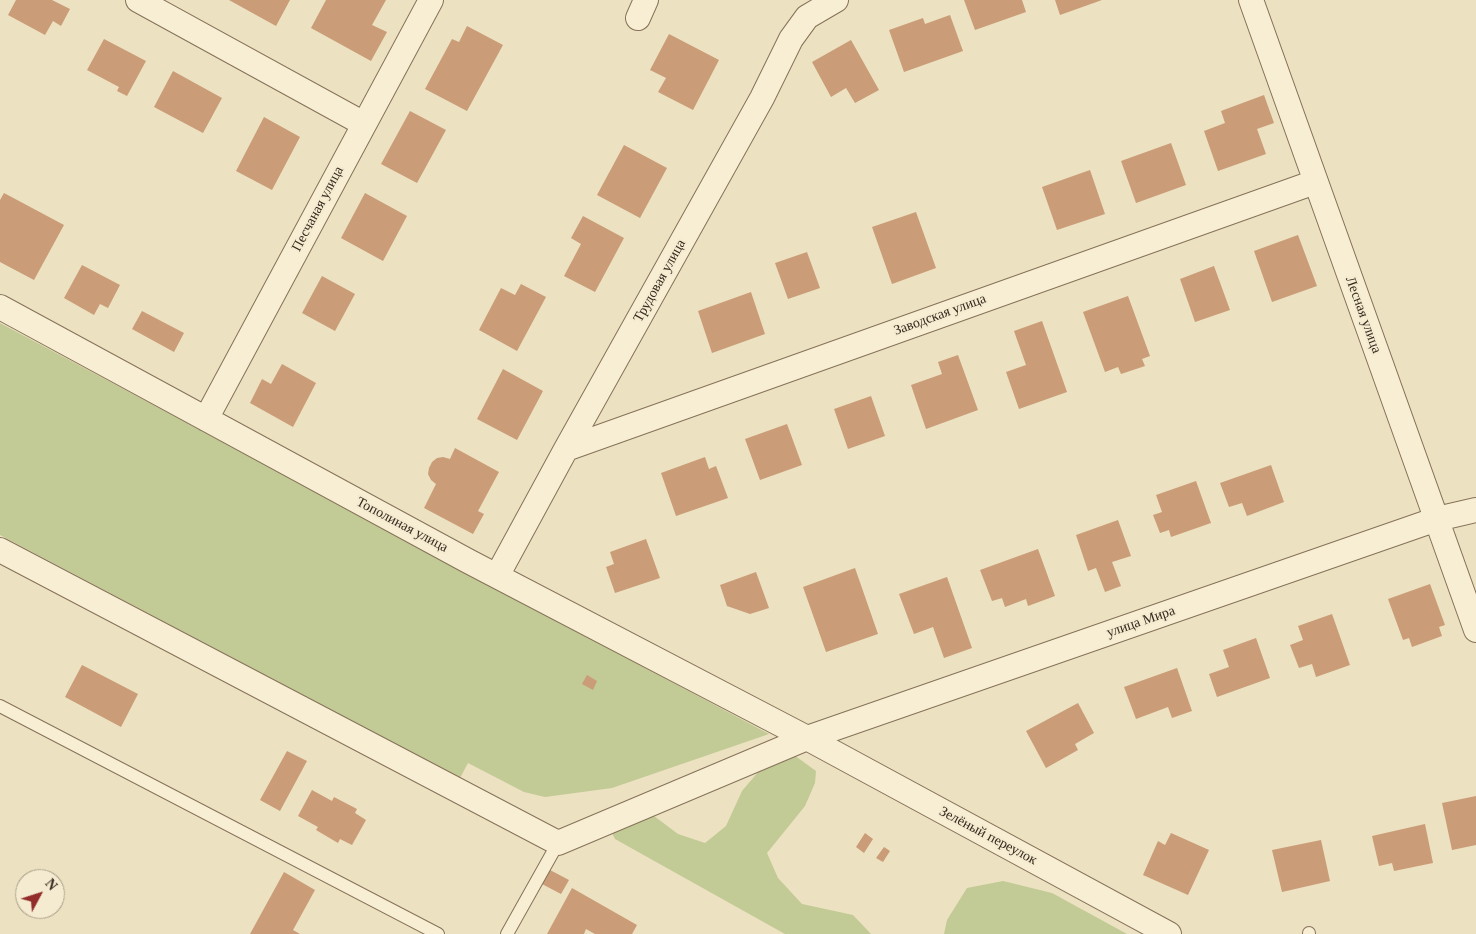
<!DOCTYPE html>
<meta charset="utf-8">
<style>
body{margin:0}
#map{position:relative;width:1476px;height:934px;overflow:hidden;background:#ece1c0;font-family:"Times New Roman",serif}
canvas{display:block}
.north{position:absolute;left:15px;top:869px;width:50px;height:50px;box-sizing:border-box;background:#f4ebd0;border:1px solid #a89d88;border-radius:50%;rotate:50deg;font-size:14px;font-weight:700;line-height:20px;text-align:center;color:#35291d}
.north::after{content:'';display:block;margin:auto;width:18px;height:22px;background:#922d2a;clip-path:polygon(50% 0,100% 100%,50% 72%,0 100%)}
</style>
<div id="map">
<canvas width="1476" height="934"></canvas>
<div class="north">N</div>
</div>
<script>
const ctx = document.querySelector('canvas').getContext('2d');
ctx.lineJoin = 'round';
function paint(path, color) {
  ctx.fillStyle = color;
  ctx.fill(path, 'evenodd');
}
function poly(rows) {
  const path = new Path2D();
  for (const r of rows) {
    path.moveTo(r[0], r[1]);
    for (let i = 2; i < r.length; i += 2) path.lineTo(r[i], r[i + 1]);
  }
  return path;
}
function stroke(path, color, width, dash) {
  ctx.strokeStyle = color;
  ctx.lineWidth = width;
  ctx.lineCap = dash ? 'butt' : 'round';
  ctx.setLineDash(dash || []);
  ctx.stroke(path);
}
function label(font, color, halo, rows, align = 'center') {
  ctx.font = font + ' "Times New Roman",serif';
  ctx.lineWidth = 4;
  ctx.setLineDash([]);
  ctx.textBaseline = 'middle';
  ctx.strokeStyle = halo;
  ctx.fillStyle = color;
  for (const [text, x, y, turn = 0] of rows) {
    ctx.save();
    ctx.translate(x, y);
    ctx.rotate((+turn || 0) * Math.PI / 180);
    ctx.textAlign = isNaN(turn) ? turn : align;
    if (halo) ctx.strokeText(text, 0, 0);
    ctx.fillText(text, 0, 0);
    ctx.restore();
  }
}
const green = poly([
 [0,323,769,734,612,788,545,797,524,792,468,763,460,778,0,535],
 [794,755,816,771,815,783,805,806,767,853,778,878,802,904,853,915,871,934,785,934,615,839,611,831,654,816,678,834,705,843,726,826,742,791,759,771],
 [1003,881,1052,893,1127,934,944,934,947,920,967,888]
]);
const building = poly([
 [16,0,52,0,70,9,61,26,53,21,45,35,8,15],
 [229,0,290,0,276,26],
 [326,0,386,0,372,25,387,32,371,61,311,28],
 [964,0,1022,0,1026,12,975,30],
 [1055,0,1102,0,1060,15],
 [950,15,963,51,904,72,889,30,923,18,925,24],
 [467,26,503,45,467,111,425,89,452,39,459,42],
 [669,34,719,60,693,110,658,92,666,78,650,70],
 [104,39,146,61,127,96,117,91,119,87,87,70],
 [851,40,879,90,855,103,846,88,831,97,812,62],
 [173,71,222,98,203,133,154,107],
 [1264,95,1274,123,1257,129,1266,154,1218,171,1204,131,1225,123,1221,111],
 [410,111,446,130,417,183,381,164],
 [264,117,300,137,272,190,236,171],
 [1171,143,1186,185,1136,203,1121,161],
 [624,145,667,168,640,218,597,195],
 [1090,170,1105,214,1057,230,1042,187],
 [4,193,64,225,34,280,0,262,0,200],
 [365,193,407,216,383,261,341,238],
 [916,212,936,268,892,284,872,227],
 [583,216,624,238,595,292,564,276,581,244,571,238],
 [1298,235,1317,286,1272,302,1254,251],
 [807,252,820,288,788,299,775,263],
 [82,265,120,285,108,308,100,304,94,315,64,298],
 [1214,266,1230,310,1195,322,1180,279],
 [322,276,355,294,335,331,302,313],
 [521,284,546,297,517,351,479,330,501,288,515,295],
 [751,292,765,334,712,353,698,311],
 [1128,296,1150,356,1142,359,1145,366,1121,374,1118,367,1105,372,1083,312],
 [142,311,184,333,174,352,132,329],
 [1042,321,1067,392,1019,409,1006,372,1026,365,1014,331],
 [958,355,978,410,926,429,911,385,942,374,938,362],
 [282,364,316,383,293,427,250,403,262,379,271,384],
 [503,369,543,391,517,440,477,419],
 [871,396,885,436,848,449,834,409],
 [787,424,802,465,760,480,745,439],
 [455,448,499,472,478,511,484,514,473,534,424,508,436,484,431,480,428,474,429,468,432,462,437,458,443,457,450,459],
 [705,457,709,469,716,466,728,498,676,516,661,473],
 [1271,465,1284,502,1247,516,1242,503,1229,507,1220,483],
 [1196,481,1211,523,1171,537,1169,530,1160,533,1153,515,1162,512,1156,495],
 [1118,520,1131,556,1112,562,1121,586,1105,592,1096,568,1088,571,1076,535],
 [646,539,660,578,615,593,606,567,614,564,610,552],
 [1038,549,1055,596,1028,606,1026,599,1005,607,1002,598,992,601,980,570],
 [855,568,878,634,826,652,803,587],
 [756,572,769,608,750,614,727,606,720,585],
 [947,577,972,648,944,658,933,627,914,634,899,594],
 [1430,584,1445,625,1439,627,1442,636,1412,647,1409,638,1403,640,1388,599],
 [1332,614,1350,665,1316,677,1312,664,1299,668,1290,645,1303,640,1298,626],
 [1256,638,1270,678,1217,697,1209,674,1229,667,1223,650],
 [82,665,138,694,121,727,65,697],
 [1177,668,1192,711,1172,718,1168,707,1136,719,1124,687],
 [587,675,597,681,593,690,582,684],
 [1078,703,1094,733,1075,744,1078,750,1046,768,1026,731],
 [287,751,307,761,280,811,260,800],
 [312,790,332,801,334,797,357,809,355,813,366,820,352,845,340,839,338,843,316,830,318,827,298,816],
 [1476,796,1476,845,1452,850,1442,803],
 [1425,824,1433,863,1394,871,1392,863,1379,866,1372,836],
 [865,833,873,839,864,853,856,847],
 [1171,833,1209,850,1188,895,1143,875,1158,841,1165,845],
 [1321,840,1330,881,1282,892,1272,850],
 [884,847,890,851,883,862,876,858],
 [550,870,569,880,561,894,542,884],
 [284,872,315,890,293,930,300,934,250,934],
 [572,888,637,925,632,934,595,934,586,929,584,934,547,934]
]);
const service = poly([
 [0,706,438,934],
 [1309,933,1309,934],
 [507,934,558,843]
]);
const minor = poly([
 [138,0,364,124],
 [1251,0,1476,630],
 [638,18,646,0],
 [0,307,468,561,807,738,1169,934],
 [206,419,431,0],
 [566,449,1315,182],
 [0,550,558,843,807,738,1437,519,1476,510],
 [497,576,566,449,762,98,791,39,807,17,836,0]
]);
const streetNames = [
 ["Песчаная улица",318,209,-62],
 ["Трудовая улица",660,281,-61],
 ["Заводская улица",940,315,-20],
 ["Лесная улица",1363,315,70],
 ["Тополиная улица",402,525,28],
 ["улица Мира",1141,622,-19],
 ["Зелёный переулок",988,836,28]
];
paint(green, '#c2ca95');
paint(building, '#ca9c77');
stroke(service, '#857259', 14);
stroke(minor, '#857259', 26);
stroke(service, '#f8eed3', 12);
stroke(minor, '#f8eed3', 24);
label('14px', '#35291d', '#f4ebd0', streetNames);
</script>
